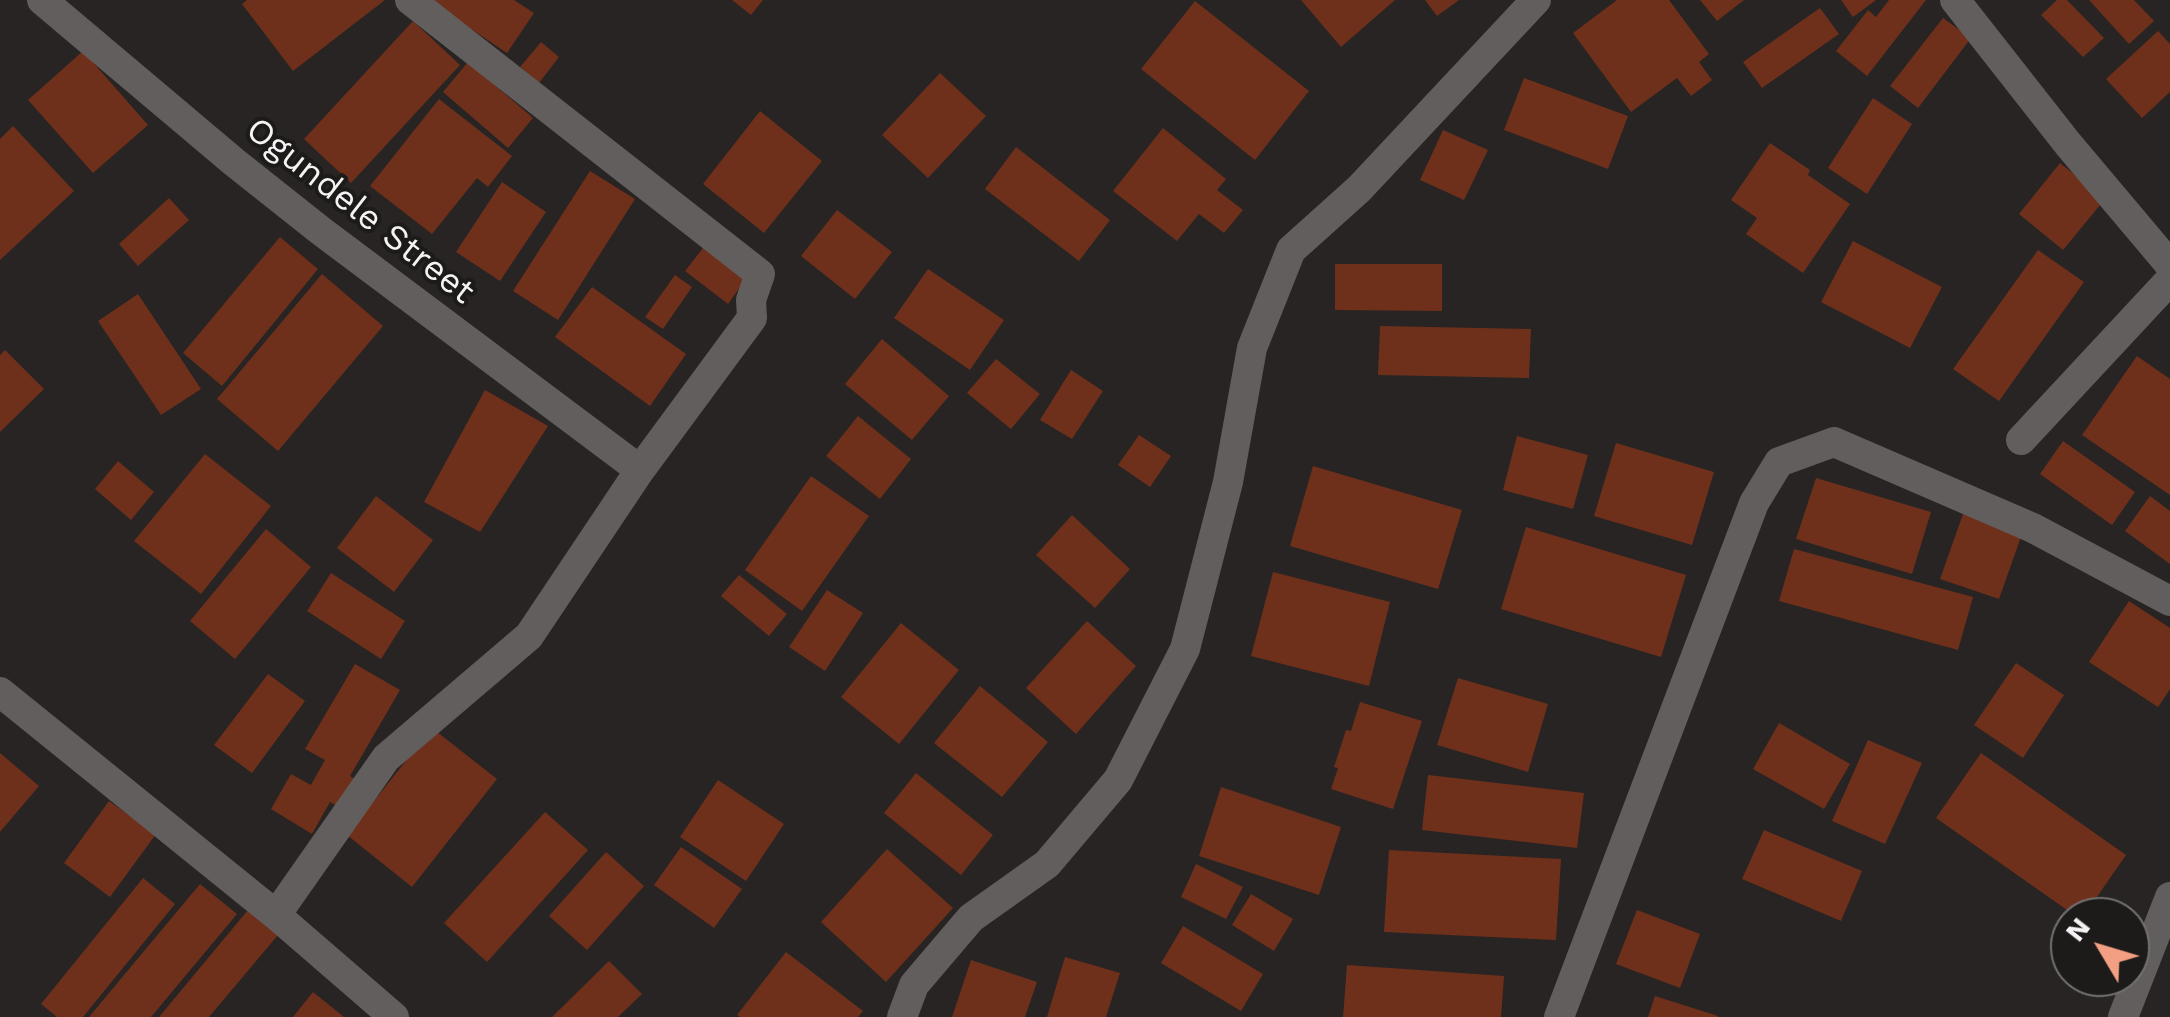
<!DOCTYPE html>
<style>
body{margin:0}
#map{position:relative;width:2170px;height:1017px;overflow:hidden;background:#272423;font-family:"Work Sans",sans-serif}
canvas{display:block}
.north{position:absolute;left:2050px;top:897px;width:100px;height:100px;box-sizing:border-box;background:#1d1b1a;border:2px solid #737171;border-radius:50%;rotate:308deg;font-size:28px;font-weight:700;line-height:40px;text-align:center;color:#f5f3f3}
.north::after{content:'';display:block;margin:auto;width:35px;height:45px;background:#f39f84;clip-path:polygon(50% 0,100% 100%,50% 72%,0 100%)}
</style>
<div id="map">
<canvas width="2170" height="1017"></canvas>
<div class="north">N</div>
</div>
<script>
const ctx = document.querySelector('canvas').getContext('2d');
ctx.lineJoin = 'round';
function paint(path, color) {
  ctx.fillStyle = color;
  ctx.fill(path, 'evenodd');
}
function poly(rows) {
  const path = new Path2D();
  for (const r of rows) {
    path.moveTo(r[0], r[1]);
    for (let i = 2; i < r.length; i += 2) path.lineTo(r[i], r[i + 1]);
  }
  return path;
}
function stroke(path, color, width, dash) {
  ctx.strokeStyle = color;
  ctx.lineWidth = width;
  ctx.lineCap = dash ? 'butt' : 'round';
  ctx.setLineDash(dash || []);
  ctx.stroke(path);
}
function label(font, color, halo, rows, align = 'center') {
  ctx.font = font + ' "Work Sans",sans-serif';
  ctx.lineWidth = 8;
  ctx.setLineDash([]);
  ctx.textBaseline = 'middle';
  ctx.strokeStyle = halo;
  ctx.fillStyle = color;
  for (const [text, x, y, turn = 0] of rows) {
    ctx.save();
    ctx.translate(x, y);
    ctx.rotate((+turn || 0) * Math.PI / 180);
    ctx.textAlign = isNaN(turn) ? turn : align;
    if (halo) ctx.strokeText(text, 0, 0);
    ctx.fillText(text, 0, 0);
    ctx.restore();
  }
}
const building = poly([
 [247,0,385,0,293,71,242,4],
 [428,0,514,0,534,13,507,53],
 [732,0,763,0,751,15],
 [1301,0,1395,0,1341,47],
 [1425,0,1459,0,1437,16],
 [1617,0,1669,0,1709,54,1699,62,1712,80,1691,96,1677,78,1631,112,1573,33],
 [1700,0,1744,0,1717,21],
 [1841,0,1876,0,1853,17],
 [1889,0,1926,0,1867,76,1836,51,1868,10,1876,17],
 [2057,0,2067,0,2104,38,2083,57,2041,15],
 [2089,0,2134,0,2154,21,2129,44],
 [1195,1,1309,91,1255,160,1141,69],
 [1820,8,1839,34,1762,88,1743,62],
 [1943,18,1971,38,1918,108,1890,86],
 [413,21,460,65,351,183,304,139],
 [2158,31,2170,44,2170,92,2142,118,2106,79],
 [541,42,559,57,539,83,520,67],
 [83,51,148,125,93,173,28,100],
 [468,62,533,118,508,148,443,92],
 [940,73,986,116,928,178,882,135],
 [1524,78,1628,116,1608,169,1504,130],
 [1873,98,1912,124,1867,194,1828,168],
 [439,99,512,156,488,187,477,178,432,234,370,186],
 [760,111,822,161,764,233,703,184],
 [13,126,74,191,0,260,0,139],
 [1163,128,1226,179,1217,190,1243,210,1224,233,1199,214,1177,241,1113,191],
 [1443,130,1488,150,1464,200,1420,180],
 [1770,143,1810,170,1808,175,1850,204,1803,273,1746,234,1757,218,1731,200],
 [1016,147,1110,220,1079,261,985,189],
 [2060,163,2105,199,2063,250,2019,214],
 [590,171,635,199,558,320,513,291],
 [502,182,546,212,500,281,456,252],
 [169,198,189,220,138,266,119,244],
 [837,210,892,252,855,299,801,256],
 [280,237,318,269,222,386,183,353],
 [1853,241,1942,287,1910,348,1821,302],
 [707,243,748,276,728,304,685,271],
 [2038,250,2084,282,1999,401,1953,369],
 [1335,264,1442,264,1442,311,1335,310],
 [928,269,1004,320,970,370,894,318],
 [322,274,383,326,278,451,217,399],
 [675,275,692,287,663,329,645,317],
 [592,287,686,354,650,406,555,337],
 [138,294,201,389,161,415,98,321],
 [1380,326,1531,329,1529,378,1378,375],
 [882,339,949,396,912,440,845,384],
 [5,350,44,389,0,432,0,355],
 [2137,356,2170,379,2170,495,2082,435],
 [996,359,1040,394,1011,429,967,393],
 [1071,370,1103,391,1072,439,1040,420],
 [485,390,548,426,480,532,424,502],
 [858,416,911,459,880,499,826,456],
 [1139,435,1171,456,1150,487,1118,465],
 [1517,436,1588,455,1573,509,1503,490],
 [2063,441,2135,492,2112,525,2040,474],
 [1616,443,1714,472,1692,545,1594,516],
 [205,454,271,506,201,594,134,541],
 [118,461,154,492,131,520,95,489],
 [1313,466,1462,510,1438,589,1290,546],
 [811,476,869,516,802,611,745,570],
 [1816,478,1931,512,1912,574,1796,539],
 [376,496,433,540,394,592,337,548],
 [2150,496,2170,511,2170,564,2125,531],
 [1963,514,2022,534,1999,599,1940,579],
 [1072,515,1130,569,1095,608,1036,555],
 [1526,527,1686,575,1661,657,1501,609],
 [266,529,311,567,235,659,190,621],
 [1794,549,1973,597,1958,650,1779,601],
 [1273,572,1390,602,1369,686,1251,656],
 [331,573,405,621,381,659,307,611],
 [739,575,787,614,769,636,721,596],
 [827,590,863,613,825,671,789,647],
 [2129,601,2170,628,2170,689,2158,707,2089,662],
 [1087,621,1136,666,1076,734,1026,688],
 [901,623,959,670,899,744,841,697],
 [2016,663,2064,695,2023,758,1974,725],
 [355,664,400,690,350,776,360,782,344,810,330,802,312,834,271,809,291,774,311,785,325,760,305,749],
 [268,674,305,701,252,773,214,745],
 [1458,678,1548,704,1528,772,1437,745],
 [980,686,1048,742,1002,797,934,743],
 [1360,702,1422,721,1393,809,1331,789,1338,768,1334,767,1346,730,1351,731],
 [1779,723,1850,764,1824,809,1753,769],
 [432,728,497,779,412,887,347,835],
 [1868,740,1922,763,1885,844,1832,821],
 [0,753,39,786,0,832],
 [1981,753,2126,855,2083,917,2077,917,1936,818],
 [916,773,993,835,961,875,884,813],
 [1428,775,1584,793,1577,848,1422,830],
 [718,780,784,824,746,881,680,837],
 [1221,787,1341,827,1319,895,1199,856],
 [109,801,156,834,110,897,64,863],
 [545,812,588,850,487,962,444,923],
 [1764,830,1862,871,1841,921,1742,879],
 [681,847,742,889,714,928,654,885],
 [887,849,953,908,886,982,821,922],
 [1389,850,1561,859,1556,940,1384,932],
 [606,852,644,886,587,950,549,916],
 [1196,864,1243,887,1226,919,1181,897],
 [143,878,175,904,83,1017,57,1017,41,1004],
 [200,884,237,914,151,1017,89,1017],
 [1251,894,1293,919,1274,951,1232,925],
 [248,910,278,935,209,1017,159,1017],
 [1637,910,1700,934,1680,988,1616,964],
 [1183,926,1263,974,1241,1011,1161,963],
 [786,952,863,1011,858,1017,740,1017,737,1015],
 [1065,957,1120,973,1106,1017,1047,1017],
 [971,960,1037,982,1025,1017,952,1017],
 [609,961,642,994,618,1017,552,1017],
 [1347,965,1504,976,1501,1017,1343,1017],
 [313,992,344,1017,293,1017],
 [1655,996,1718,1016,1718,1017,1648,1017]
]);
const street = poly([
 [42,0,234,162,321,231,640,470],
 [1955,0,2068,144,2170,265],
 [2021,440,2170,280],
 [0,692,276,915,394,1017],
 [276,915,386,758,529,636,640,470,752,318,751,300,760,274,410,0],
 [902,1017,914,985,971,918,1047,864,1118,780,1185,649,1228,482,1252,348,1291,250,1359,189,1536,0],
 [1559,1017,1754,503,1779,462,1834,442,2033,528,2170,601],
 [2123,1017,2170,897]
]);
const streetNames = [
 ["Ogundele Street",360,211,38]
];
paint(building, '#6e301b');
stroke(street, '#615e5d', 30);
label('35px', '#f5f3f3', '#1d1b1a', streetNames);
</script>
